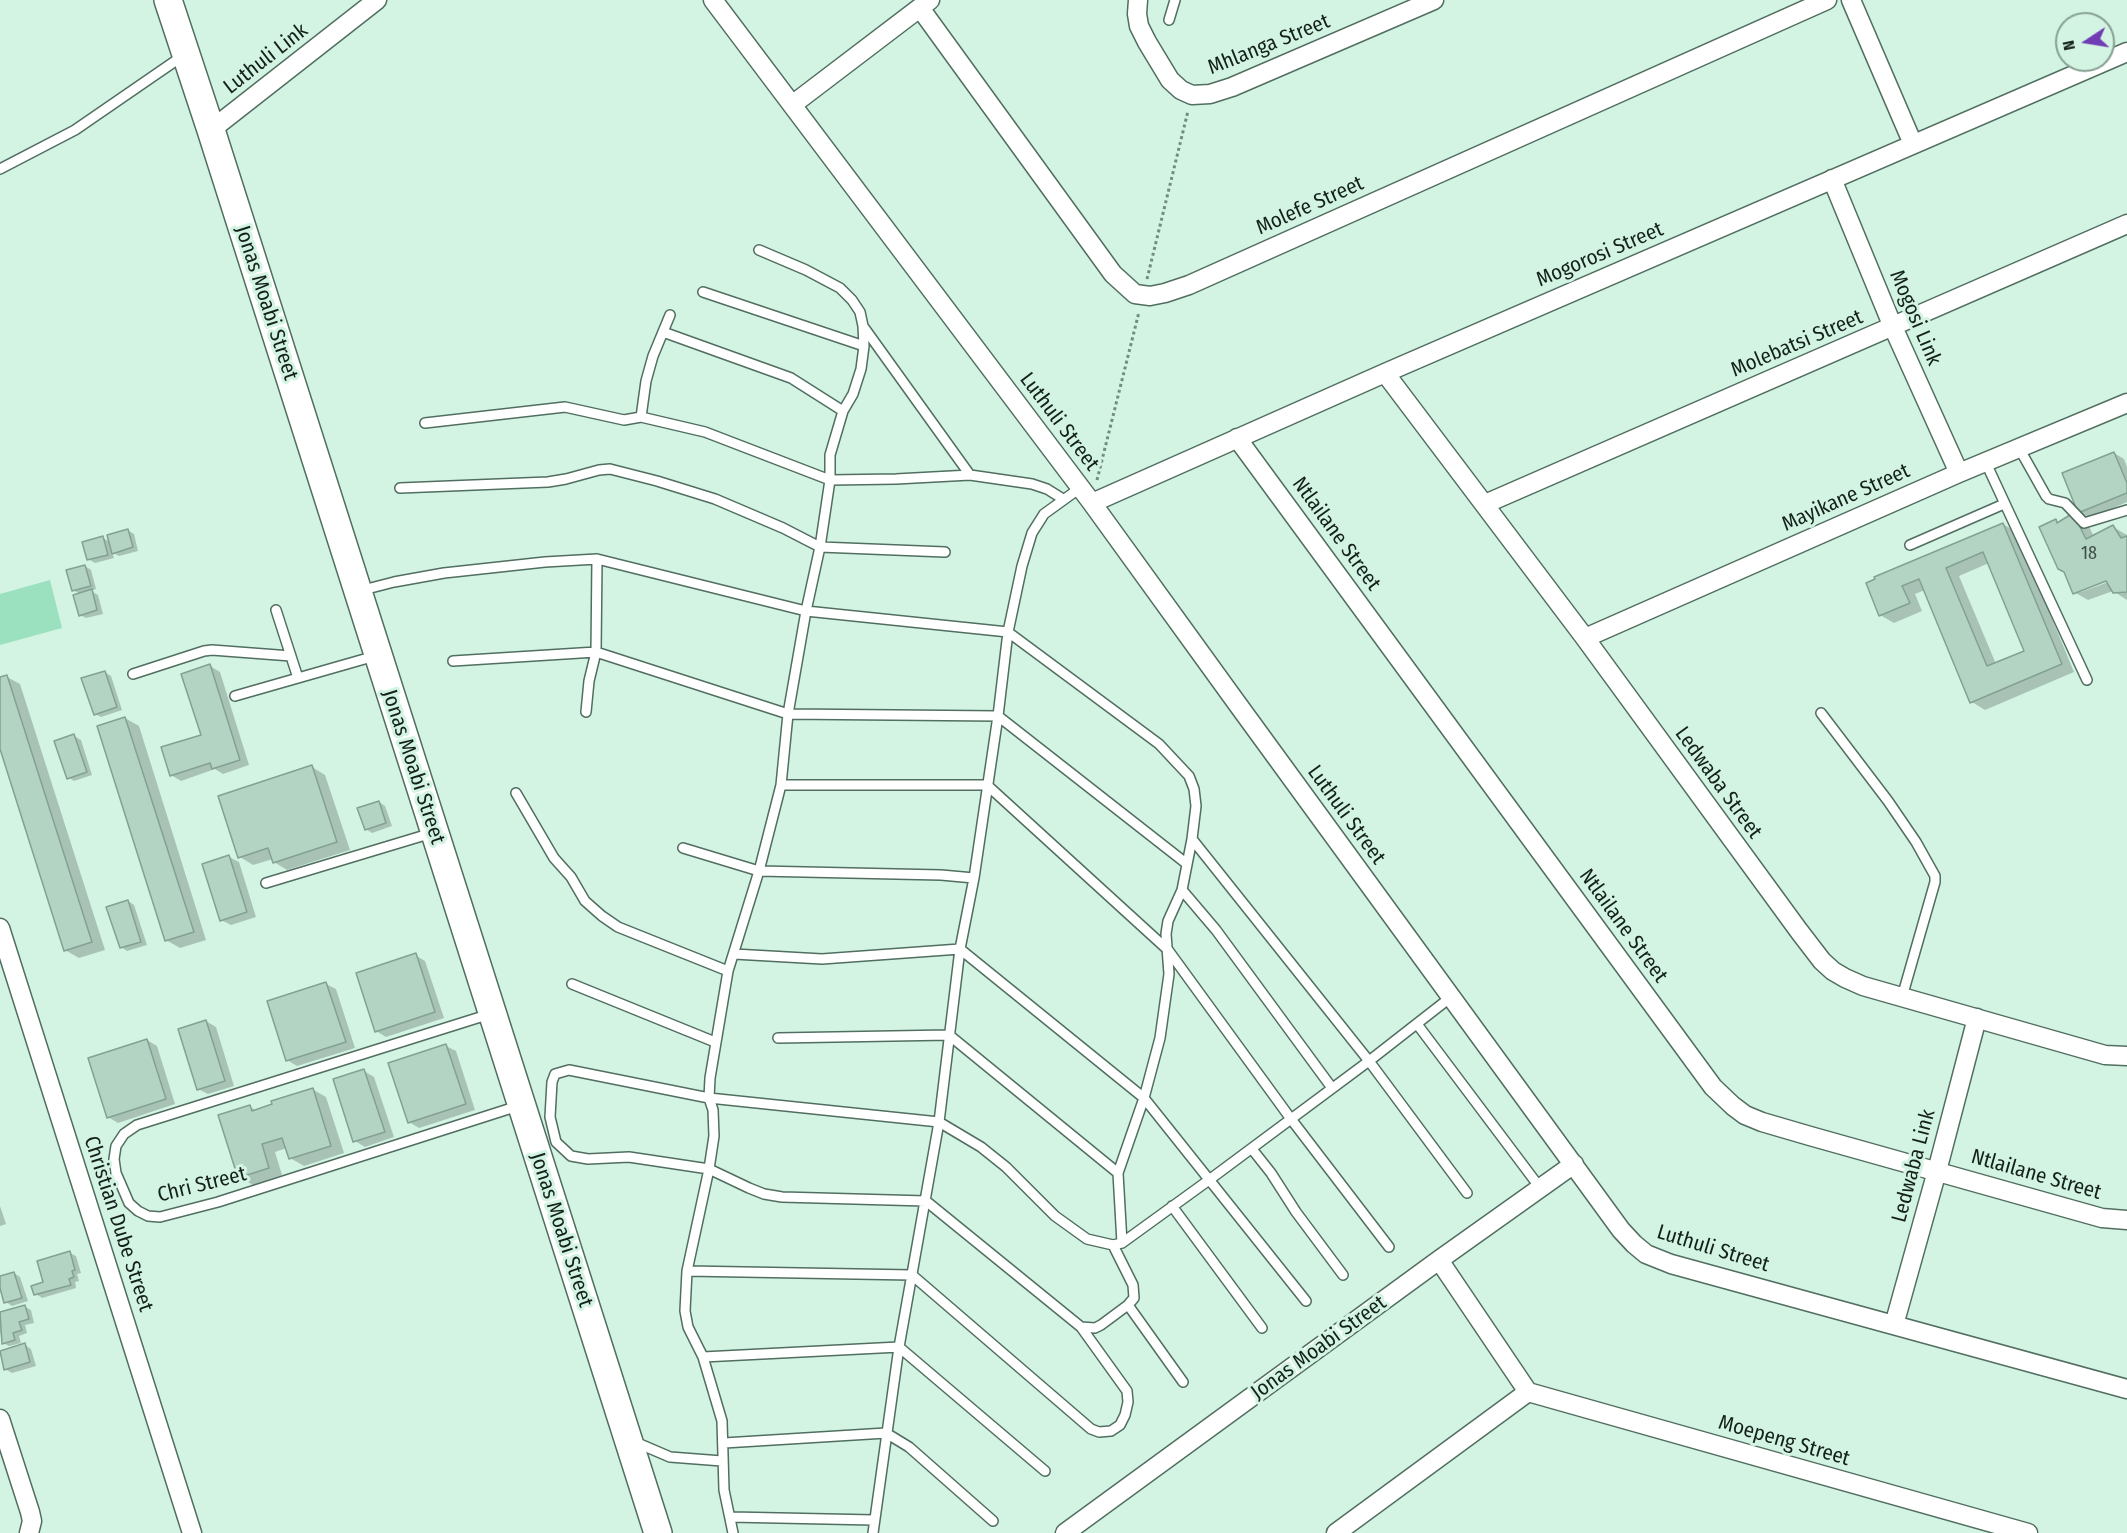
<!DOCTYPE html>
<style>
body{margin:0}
#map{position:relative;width:2127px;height:1533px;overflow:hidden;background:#d3f4e3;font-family:"Fira Sans Condensed",sans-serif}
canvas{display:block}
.north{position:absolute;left:2055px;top:12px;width:60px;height:60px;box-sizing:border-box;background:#d3f4e3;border:2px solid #87a093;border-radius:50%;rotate:258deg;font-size:16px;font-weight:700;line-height:24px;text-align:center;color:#14211b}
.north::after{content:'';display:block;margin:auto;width:21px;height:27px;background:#713db4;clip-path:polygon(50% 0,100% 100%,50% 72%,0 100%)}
</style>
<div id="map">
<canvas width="2127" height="1533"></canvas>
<div class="north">N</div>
</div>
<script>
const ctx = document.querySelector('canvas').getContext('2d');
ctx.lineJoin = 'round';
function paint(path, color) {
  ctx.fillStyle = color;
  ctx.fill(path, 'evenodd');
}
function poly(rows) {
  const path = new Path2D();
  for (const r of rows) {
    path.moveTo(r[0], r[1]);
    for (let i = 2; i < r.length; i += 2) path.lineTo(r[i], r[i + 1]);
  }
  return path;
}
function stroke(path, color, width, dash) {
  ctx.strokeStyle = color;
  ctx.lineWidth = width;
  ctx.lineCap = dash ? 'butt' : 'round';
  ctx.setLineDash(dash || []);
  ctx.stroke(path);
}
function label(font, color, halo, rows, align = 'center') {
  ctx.font = font + ' "Fira Sans Condensed",sans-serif';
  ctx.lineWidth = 6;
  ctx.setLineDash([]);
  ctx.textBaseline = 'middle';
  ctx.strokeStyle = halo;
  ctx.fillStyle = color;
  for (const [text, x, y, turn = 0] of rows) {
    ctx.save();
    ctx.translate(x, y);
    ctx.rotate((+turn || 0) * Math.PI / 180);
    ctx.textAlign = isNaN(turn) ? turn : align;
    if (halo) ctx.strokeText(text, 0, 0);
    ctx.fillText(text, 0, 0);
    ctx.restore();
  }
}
const green = poly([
 [50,580,62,628,0,645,0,594]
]);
const shadow = poly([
 [2114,453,2124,459,2127,467,2127,502,2090,518,2080,512],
 [2056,521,2060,523,2087,522,2094,537,2113,527,2127,535,2127,600,2113,591,2088,600,2074,592],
 [2113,577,2114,580,2081,592,2081,589],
 [2003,524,2016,532,2074,672,1985,710,1972,702,1925,590,1915,594,1922,611,1894,623,1880,615,1868,584],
 [1989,563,2026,651,1996,664,1959,576],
 [127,530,134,534,138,551,119,556,112,552,114,558,95,563,88,559,103,538,110,542],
 [85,566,91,570,96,589,91,591,98,595,103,614,86,618,80,615,80,594,73,590],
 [210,666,220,672,249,765,223,774,215,769,181,781,171,775,203,736],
 [104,672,111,676,122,710,101,717,95,714],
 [7,677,20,684,105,950,79,958,65,950,0,745,0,679],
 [125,718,139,726,206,940,180,948,166,940],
 [74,736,81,740,92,775,74,781,68,777],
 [312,767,325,775,350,850,287,870,274,862,273,859,253,865,240,857],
 [379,802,385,806,392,826,372,833,366,829],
 [229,857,239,862,256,917,231,925,221,920],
 [128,901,134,905,147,945,127,951,121,947],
 [415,955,425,961,444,1018,386,1037,376,1031],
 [326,984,336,989,355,1048,297,1066,287,1060],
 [206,1021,216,1027,234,1086,208,1094,198,1089],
 [147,1040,157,1046,175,1104,118,1123,108,1117],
 [446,1046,456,1051,475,1110,419,1128,409,1122],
 [364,1071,374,1077,394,1137,365,1147,355,1141],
 [312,1089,326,1097,344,1153,304,1166,290,1158,287,1148,275,1152,282,1175,253,1185,239,1177,250,1107,257,1111],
 [0,1206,6,1224,0,1226],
 [70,1253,76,1256,81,1273,77,1274,79,1281,75,1282,76,1288,42,1298,36,1294],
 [14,1273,20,1277,28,1301,12,1306,6,1302,0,1277],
 [25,1307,31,1310,34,1323,25,1325,27,1333,19,1336,21,1343,9,1346,3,1343,0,1332,0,1314],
 [25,1345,31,1349,36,1366,12,1373,5,1369]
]);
const building = poly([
 [2114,452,2127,483,2127,493,2078,513,2062,473,2114,452],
 [2073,513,2086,539,2113,525,2121,538,2127,536,2127,592,2113,593,2106,581,2073,594,2064,572,2058,569,2039,527,2056,519,2057,523,2073,513],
 [2003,523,2062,664,1970,703,1919,579,1902,586,1910,603,1879,616,1866,583,1875,579,1874,577,2003,523],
 [1983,552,2024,651,1987,666,1946,568,1983,552],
 [128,529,133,547,112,554,107,535,128,529],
 [103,536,108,555,87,560,82,542,103,536],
 [85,565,91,586,72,591,66,570,85,565],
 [92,589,97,610,79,616,73,595,92,589],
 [210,664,240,760,212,769,210,763,170,776,161,747,201,735,181,674,210,664],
 [105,671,117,707,94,715,81,678,105,671],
 [7,675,92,942,64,951,0,749,0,677,7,675],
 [125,717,194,932,165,941,97,726,125,717],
 [74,734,87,772,67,779,54,741,74,734],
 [312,765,337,842,273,863,268,848,238,858,218,796,312,765],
 [379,801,386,823,365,830,357,808,379,801],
 [229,855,247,912,220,921,202,864,229,855],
 [128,900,141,942,120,948,106,907,128,900],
 [416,953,435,1012,375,1032,356,973,416,953],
 [326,982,346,1042,286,1061,267,1001,326,982],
 [206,1020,225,1081,197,1090,178,1029,206,1020],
 [147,1039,166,1099,107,1118,88,1058,147,1039],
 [446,1044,466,1104,408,1123,388,1063,446,1044],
 [364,1069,385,1132,353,1142,333,1079,364,1069],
 [313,1088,331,1146,289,1159,282,1138,262,1144,269,1168,238,1178,218,1115,250,1105,252,1111,272,1104,271,1101,313,1088],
 [70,1251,75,1270,72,1271,74,1277,69,1279,71,1285,34,1295,31,1286,43,1282,37,1261,70,1251],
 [14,1272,22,1298,4,1303,0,1288,0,1276,14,1272],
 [25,1305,29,1319,19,1322,22,1330,13,1333,15,1340,2,1344,0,1312,25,1305],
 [25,1343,30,1362,4,1370,0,1351,25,1343]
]);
const path = poly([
 [1147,279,1188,111],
 [1097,480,1139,312]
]);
const lane = poly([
 [1169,20,1175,0],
 [0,169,75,130,184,55],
 [759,250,806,270,840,288,852,300,860,312,863,326,970,475],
 [703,292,864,346],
 [663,332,791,378,843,411],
 [641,417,646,381,653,356,670,315],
 [425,423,565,407,624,420,641,417,705,432,830,480,896,479,970,475,1032,484,1047,489,1063,499],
 [2019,448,2046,496,2049,499,2065,503,2084,523,2127,510],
 [1986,463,2087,680],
 [400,488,548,482,566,479,599,470,610,469,657,481,715,499,783,528,820,547,945,552],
 [1910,545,2004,504],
 [359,591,394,582,444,573,545,562,597,559,806,611,1008,632,1159,744,1189,776,1194,789,1196,806,1192,839,1182,890,1168,921,1166,934,1169,974,1160,1038,1144,1098,1118,1173,1122,1243],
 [276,610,298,678],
 [453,661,596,652,788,714,998,716,1187,864],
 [133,674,204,651,212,650,291,656],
 [235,696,375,656],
 [586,712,589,681,596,652,597,559],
 [1821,713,1888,801,1916,842,1935,876,1935,882,1902,997],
 [781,785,987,785,1168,950,1291,1119,1389,1247],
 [516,793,554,858,571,877,585,901,602,916,618,927,728,971],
 [1192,839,1369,1061,1467,1193],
 [683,848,759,871,941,875,974,878],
 [266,883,432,833],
 [1182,890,1216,930,1332,1088],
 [734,954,822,959,960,949,1144,1098,1306,1301],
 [572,984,715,1042],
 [490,1014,137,1125,124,1134,116,1146,114,1159,116,1173,129,1203,138,1211,148,1216,160,1217,218,1202,518,1106],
 [1417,1024,1541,1189],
 [778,1038,949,1035,1118,1173],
 [1252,1149,1271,1173,1296,1212,1343,1275],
 [1172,1206,1262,1328],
 [1113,1245,1133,1285,1134,1298,1128,1305,1101,1325,1095,1328,1081,1327,926,1201,782,1197,764,1194,749,1188,709,1169,629,1157,588,1159,571,1156,556,1142,550,1117,552,1082,555,1074,569,1070,709,1098,939,1122,981,1147,1006,1167,1055,1216,1087,1239,1113,1245,1122,1243,1209,1180,1369,1061,1451,997],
 [687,1271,912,1275,1091,1429,1099,1432,1111,1431,1120,1425,1125,1415,1128,1402,1127,1391,1081,1327],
 [1128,1305,1183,1382],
 [703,1357,899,1347,1045,1471],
 [635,1442,670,1457,722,1461],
 [724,1443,886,1433,909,1447,993,1521],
 [731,1517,874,1520],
 [733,1533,724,1490,722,1421,703,1357,688,1327,685,1311,687,1271,709,1169,714,1136,713,1110,709,1098,710,1078,728,971,759,871,781,785,788,714,806,611,820,547,830,480,830,455,843,411,853,394,861,369,864,346,863,326],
 [873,1533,899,1347,939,1122,960,949,974,878,998,716,1008,632,1022,566,1032,533,1044,514,1080,488]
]);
const street = poly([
 [713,0,1092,503,1236,702,1621,1230,1634,1244,1646,1254,1671,1264,2127,1389],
 [1138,0,1137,14,1139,26,1147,42,1170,80,1181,90,1192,95,1210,94,1232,87,1434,0],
 [1851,0,1913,144],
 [920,8,1113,274,1135,294,1150,296,1165,293,1189,285,1827,0],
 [792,105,930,0],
 [211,130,377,0],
 [1832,179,1893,327,1959,473],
 [1385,373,1585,638,1799,931,1822,961,1833,971,1845,978,1863,986,2105,1055,2127,1056],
 [1237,438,1713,1087,1733,1106,1745,1115,1762,1122,1810,1136,2102,1218,2127,1220],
 [1092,503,1385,373,2127,52],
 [1485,504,2127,224],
 [1585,638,1959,473,2127,403],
 [0,928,192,1533],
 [1439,1260,1528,1392,2028,1533],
 [1894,1325,1937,1171,1977,1018],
 [0,1419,30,1512,32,1521,29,1533],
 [1065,1533,1439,1260,1574,1164],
 [1336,1533,1528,1392]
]);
const secondary = poly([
 [168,0,211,130,658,1533]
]);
const numberNames = [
 ["18",2089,554]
];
const streetNames = [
 ["Mhlanga Street",1269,45,-22],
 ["Luthuli Link",266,59,-38],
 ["Molefe Street",1310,206,-24],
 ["Mogorosi Street",1600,255,-23],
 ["Jonas Moabi Street",266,303,72],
 ["Mogosi Link",1915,318,67],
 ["Molebatsi Street",1797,344,-23],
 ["Luthuli Street",1059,422,53],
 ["Mayikane Street",1846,498,-24],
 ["Ntlailane Street",1336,534,54],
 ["Jonas Moabi Street",413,767,72],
 ["Ledwaba Street",1718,783,54],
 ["Luthuli Street",1346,815,54],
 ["Ntlailane Street",1623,926,54],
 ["Ledwaba Link",1914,1166,-75],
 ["Ntlailane Street",2036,1175,16],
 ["Chri Street",202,1185,-14],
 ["Christian Dube Street",118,1224,72],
 ["Jonas Moabi Street",561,1230,72],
 ["Luthuli Street",1713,1249,17],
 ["Jonas Moabi Street",1319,1348,-36],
 ["Moepeng Street",1784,1441,16]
];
paint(green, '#9be0bf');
paint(shadow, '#0003');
paint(building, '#b3d3c3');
stroke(building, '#83a192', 1.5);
stroke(lane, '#516e60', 12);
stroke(street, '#516e60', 21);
stroke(secondary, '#516e60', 30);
stroke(path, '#748b7f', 3, [3, 3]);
stroke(lane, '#fff', 9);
stroke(street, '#fff', 18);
stroke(secondary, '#fff', 27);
label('18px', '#3c4e45', null, numberNames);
label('21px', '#14211b', '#d3f4e3', streetNames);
</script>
